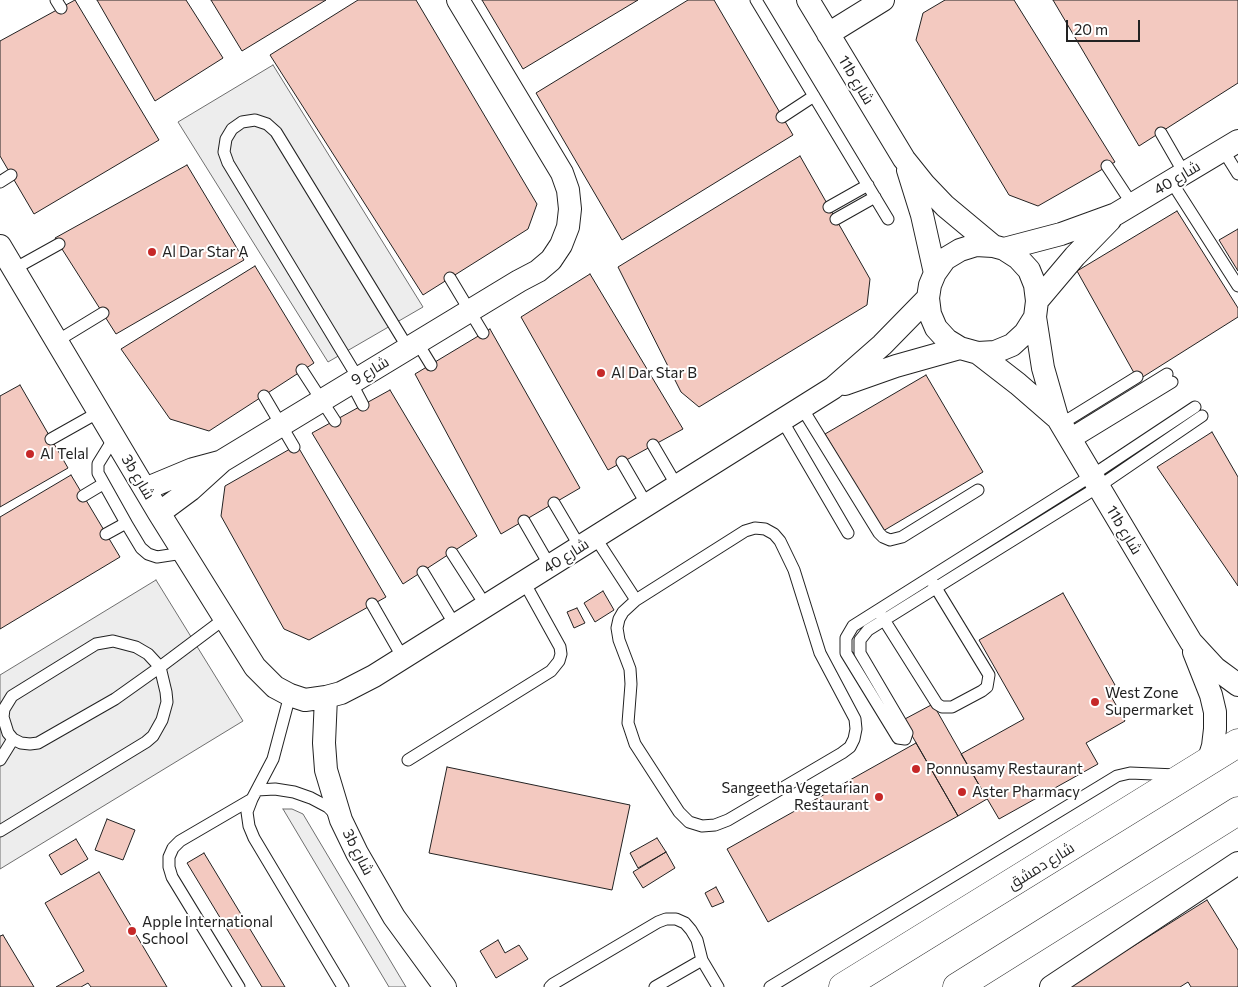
<!DOCTYPE html>
<meta charset="utf-8">
<style>
body{margin:0}
#map{position:relative;width:1238px;height:987px;overflow:hidden;background:#fff;font-family:Commissioner,sans-serif}
canvas{display:block}
.scale{position:absolute;left:1066px;top:20px;width:74px;height:22px;box-sizing:border-box;border:2px solid #222;border-top:0;padding-left:6px;font-size:15px;line-height:18px;white-space:nowrap;color:#222;-webkit-text-stroke:4px #fff;paint-order:stroke}
</style>
<div id="map">
<canvas width="1238" height="987"></canvas>
<div class="scale">20 m</div>
</div>
<script>
const ctx = document.querySelector('canvas').getContext('2d');
ctx.lineJoin = 'round';
function paint(path, color) {
  ctx.fillStyle = color;
  ctx.fill(path, 'evenodd');
}
function poly(rows) {
  const path = new Path2D();
  for (const r of rows) {
    path.moveTo(r[0], r[1]);
    for (let i = 2; i < r.length; i += 2) path.lineTo(r[i], r[i + 1]);
  }
  return path;
}
function stroke(path, color, width, dash) {
  ctx.strokeStyle = color;
  ctx.lineWidth = width;
  ctx.lineCap = dash ? 'butt' : 'round';
  ctx.setLineDash(dash || []);
  ctx.stroke(path);
}
function label(font, color, halo, rows, align = 'center') {
  ctx.font = font + ' Commissioner,Cairo,sans-serif';
  ctx.lineWidth = 4;
  ctx.setLineDash([]);
  ctx.textBaseline = 'middle';
  ctx.strokeStyle = halo;
  ctx.fillStyle = color;
  for (const [text, x, y, turn = 0] of rows) {
    ctx.save();
    ctx.translate(x, y);
    ctx.rotate((+turn || 0) * Math.PI / 180);
    ctx.textAlign = isNaN(turn) ? turn : align;
    if (halo) ctx.strokeText(text, 0, 0);
    ctx.fillText(text, 0, 0);
    ctx.restore();
  }
}
const green = poly([
 [283,809,292,809,303,814,406,987,389,987,283,809]
]);
const parking = poly([
 [273,65,423,307,328,362,178,122,273,65],
 [156,580,243,721,0,869,0,675,156,580]
]);
const building = poly([
 [75,0,159,140,34,214,0,156,0,41,75,0],
 [97,0,186,0,223,58,155,101,97,0],
 [211,0,326,0,242,51,211,0],
 [358,0,416,0,537,204,528,229,423,295,270,55,358,0],
 [482,0,638,0,523,69,482,0],
 [688,0,714,0,793,135,622,240,536,93,688,0],
 [945,0,1014,0,1115,162,1038,206,1009,195,916,40,923,13,945,0],
 [1053,0,1238,0,1238,83,1139,146,1053,0],
 [800,156,870,279,867,305,699,407,681,392,618,267,800,156],
 [187,165,244,260,116,334,55,238,187,165],
 [1177,211,1238,308,1238,317,1138,380,1077,271,1177,211],
 [1238,229,1238,271,1219,240,1238,229],
 [255,266,314,363,209,431,170,419,121,349,255,266],
 [590,274,683,429,608,470,521,317,590,274],
 [490,329,580,488,501,534,415,374,490,329],
 [926,375,983,472,883,531,825,434,926,375],
 [20,385,68,468,0,507,0,396,20,385],
 [390,390,477,536,403,584,312,433,390,390],
 [1212,432,1238,477,1238,586,1157,467,1212,432],
 [297,445,386,597,309,640,284,629,221,516,225,486,297,445],
 [71,475,120,557,0,629,0,517,71,475],
 [603,591,614,610,595,622,584,603,603,591],
 [1063,593,1115,685,1107,689,1125,721,1086,743,1098,764,999,819,961,754,1024,719,979,640,1063,593],
 [577,608,585,623,574,628,567,612,577,608],
 [933,704,987,799,958,816,903,720,933,704],
 [916,743,958,816,768,922,727,849,916,743],
 [447,767,630,805,612,890,429,853,447,767],
 [107,819,135,830,123,860,95,850,107,819],
 [657,838,666,852,638,868,630,853,657,838],
 [76,839,88,859,61,875,49,855,76,839],
 [666,852,675,868,643,888,633,872,666,852],
 [204,853,285,987,262,987,187,863,204,853],
 [99,872,167,987,91,987,88,983,81,987,56,987,84,971,45,903,99,872],
 [716,887,724,902,712,907,705,893,716,887],
 [1207,900,1238,950,1238,987,1191,987,1188,982,1180,987,1068,987,1207,900],
 [3,935,34,987,0,987,0,936,3,935],
 [498,940,505,953,519,945,528,959,496,978,480,951,498,940]
]);
const service = poly([
 [56,0,61,8],
 [756,0,888,219],
 [782,117,814,96],
 [1161,133,1184,173],
 [1223,150,1238,174],
 [1107,166,1132,204],
 [1171,181,1238,286],
 [0,182,11,175],
 [829,207,868,185],
 [836,219,875,197],
 [14,269,59,244],
 [450,278,483,333],
 [57,341,103,313],
 [417,342,431,365],
 [302,370,335,421],
 [358,378,228,163,224,152,226,139,232,129,242,122,255,120,267,124,276,132,408,348],
 [351,382,363,405],
 [264,396,294,447],
 [1195,407,1091,476,853,626,846,638,846,653,898,738,905,739,907,733,860,653,860,640,868,630,1098,487,1202,416],
 [802,408,879,533,883,537,890,540,902,537,978,490],
 [782,420,848,533],
 [1061,424,1137,377],
 [1068,435,1167,374],
 [114,438,98,464,98,473,126,523,141,548,148,554,157,557,183,553],
 [51,439,99,412],
 [1072,443,1172,382],
 [653,445,677,486],
 [622,462,647,505],
 [83,496,103,484],
 [554,503,580,547],
 [524,521,550,566],
 [755,528,765,529,774,534,780,541,794,570,820,653,855,719,856,729,854,739,850,747,842,753,728,820,715,825,702,826,689,822,679,812,635,744,628,723,631,684,630,669,619,640,617,628,619,619,623,612,636,600,745,531,755,528],
 [106,534,126,523],
 [595,537,636,600],
 [452,553,486,606],
 [423,572,455,625],
 [372,604,403,658],
 [881,615,937,704,942,707,952,707,982,691,987,687,989,675,933,583],
 [290,695,273,759,252,799,247,812,249,826,254,838,343,987],
 [0,760,13,739],
 [408,760,551,671,559,661,561,654,560,647,524,582],
 [257,790,275,789,294,792,311,798,328,807,336,815],
 [0,831,146,742,153,736,162,720,167,702,166,692,160,667,148,654,136,647,113,641,96,644,12,696,4,709,3,717,8,733,13,739,21,743,30,744,38,743,115,699,160,667,224,619],
 [239,987,172,877,169,867,169,857,173,848,180,841,252,799],
 [550,987,553,984,658,922,666,919,676,919,685,923,691,930,697,940,702,960,718,987],
 [655,987,702,960],
 [770,987,1117,776,1130,773,1176,775]
]);
const minor = poly([
 [808,0,904,159,924,184,945,206,993,246],
 [828,34,883,0],
 [908,170,922,215,935,273],
 [0,246,159,513,255,667,275,687,290,695,305,700,326,697,341,693,374,676,833,388,882,345,928,298],
 [1004,249,1061,234,1116,214,1238,141],
 [1037,301,1075,256,1110,220],
 [1035,317,1025,333,1012,345,995,352,978,353,960,348,947,340,936,328,930,314,928,298,930,285,935,273,945,259,960,250,976,245,993,246,1004,249,1018,258,1029,270,1035,285,1037,301,1035,317,1043,368,1057,417,1191,642,1215,668,1238,685],
 [978,353,1018,384,1056,417],
 [845,384,896,366,960,348],
 [145,489,193,469,219,462],
 [159,513,190,490,222,461,519,281,538,271,551,260,561,245,568,227,570,209,568,190,562,173,458,0],
 [1194,652,1211,695,1215,712,1215,729,1213,746,1208,762],
 [326,697,324,743,326,770,341,820,357,853,394,917,445,987],
 [1051,987,1238,863]
]);
const primary = poly([
 [843,987,1238,743],
 [957,987,1238,811]
]);
const markers = [
 [152,252,5,"#c62828"],
 [601,373,5,"#c62828"],
 [30,454,5,"#c62828"],
 [1095,702,5,"#c62828"],
 [916,769,5,"#c62828"],
 [962,792,5,"#c62828"],
 [879,797,5,"#c62828"],
 [132,931,5,"#c62828"]
];
const streetNames = [
 ["11b شارع",856,80,59],
 ["شارع 40",1177,178,-31],
 ["شارع 9",370,371,-31],
 ["3b شارع",138,477,59],
 ["11b شارع",1124,530,59],
 ["شارع 40",566,556,-32],
 ["3b شارع",358,852,63],
 ["شارع دمشق",1041,866,-32]
];
const poiNames = [
 ["Al Dar Star A",162,252],
 ["Al Dar Star B",611,373],
 ["Al Telal",40,454],
 ["West Zone",1105,693],
 ["Supermarket",1105,710],
 ["Ponnusamy Restaurant",926,769],
 ["Sangeetha Vegetarian",869,788,"right"],
 ["Restaurant",869,805,"right"],
 ["Aster Pharmacy",972,792],
 ["Apple International",142,922],
 ["School",142,939]
];
paint(green, '#eee');
stroke(green, '#6f6f6f', 1);
paint(parking, '#ededed');
stroke(parking, '#6f6f6f', 1);
paint(building, '#f3c9c0');
stroke(building, '#222', 1);
stroke(service, '#222', 13);
stroke(minor, '#222', 24);
stroke(primary, '#222', 29);
stroke(service, '#fff', 11);
stroke(minor, '#fff', 22);
stroke(primary, '#fff', 28);
for (const [x, y, r, color] of markers) {
  const dot = new Path2D();
  dot.arc(x, y, r, 0, 2 * Math.PI);
  ctx.fillStyle = color;
  ctx.fill(dot);
  stroke(dot, '#fff', 2);
}
label('15px', '#222', '#fff', streetNames);
label('15px', '#222', '#fff', poiNames, 'left');
</script>
